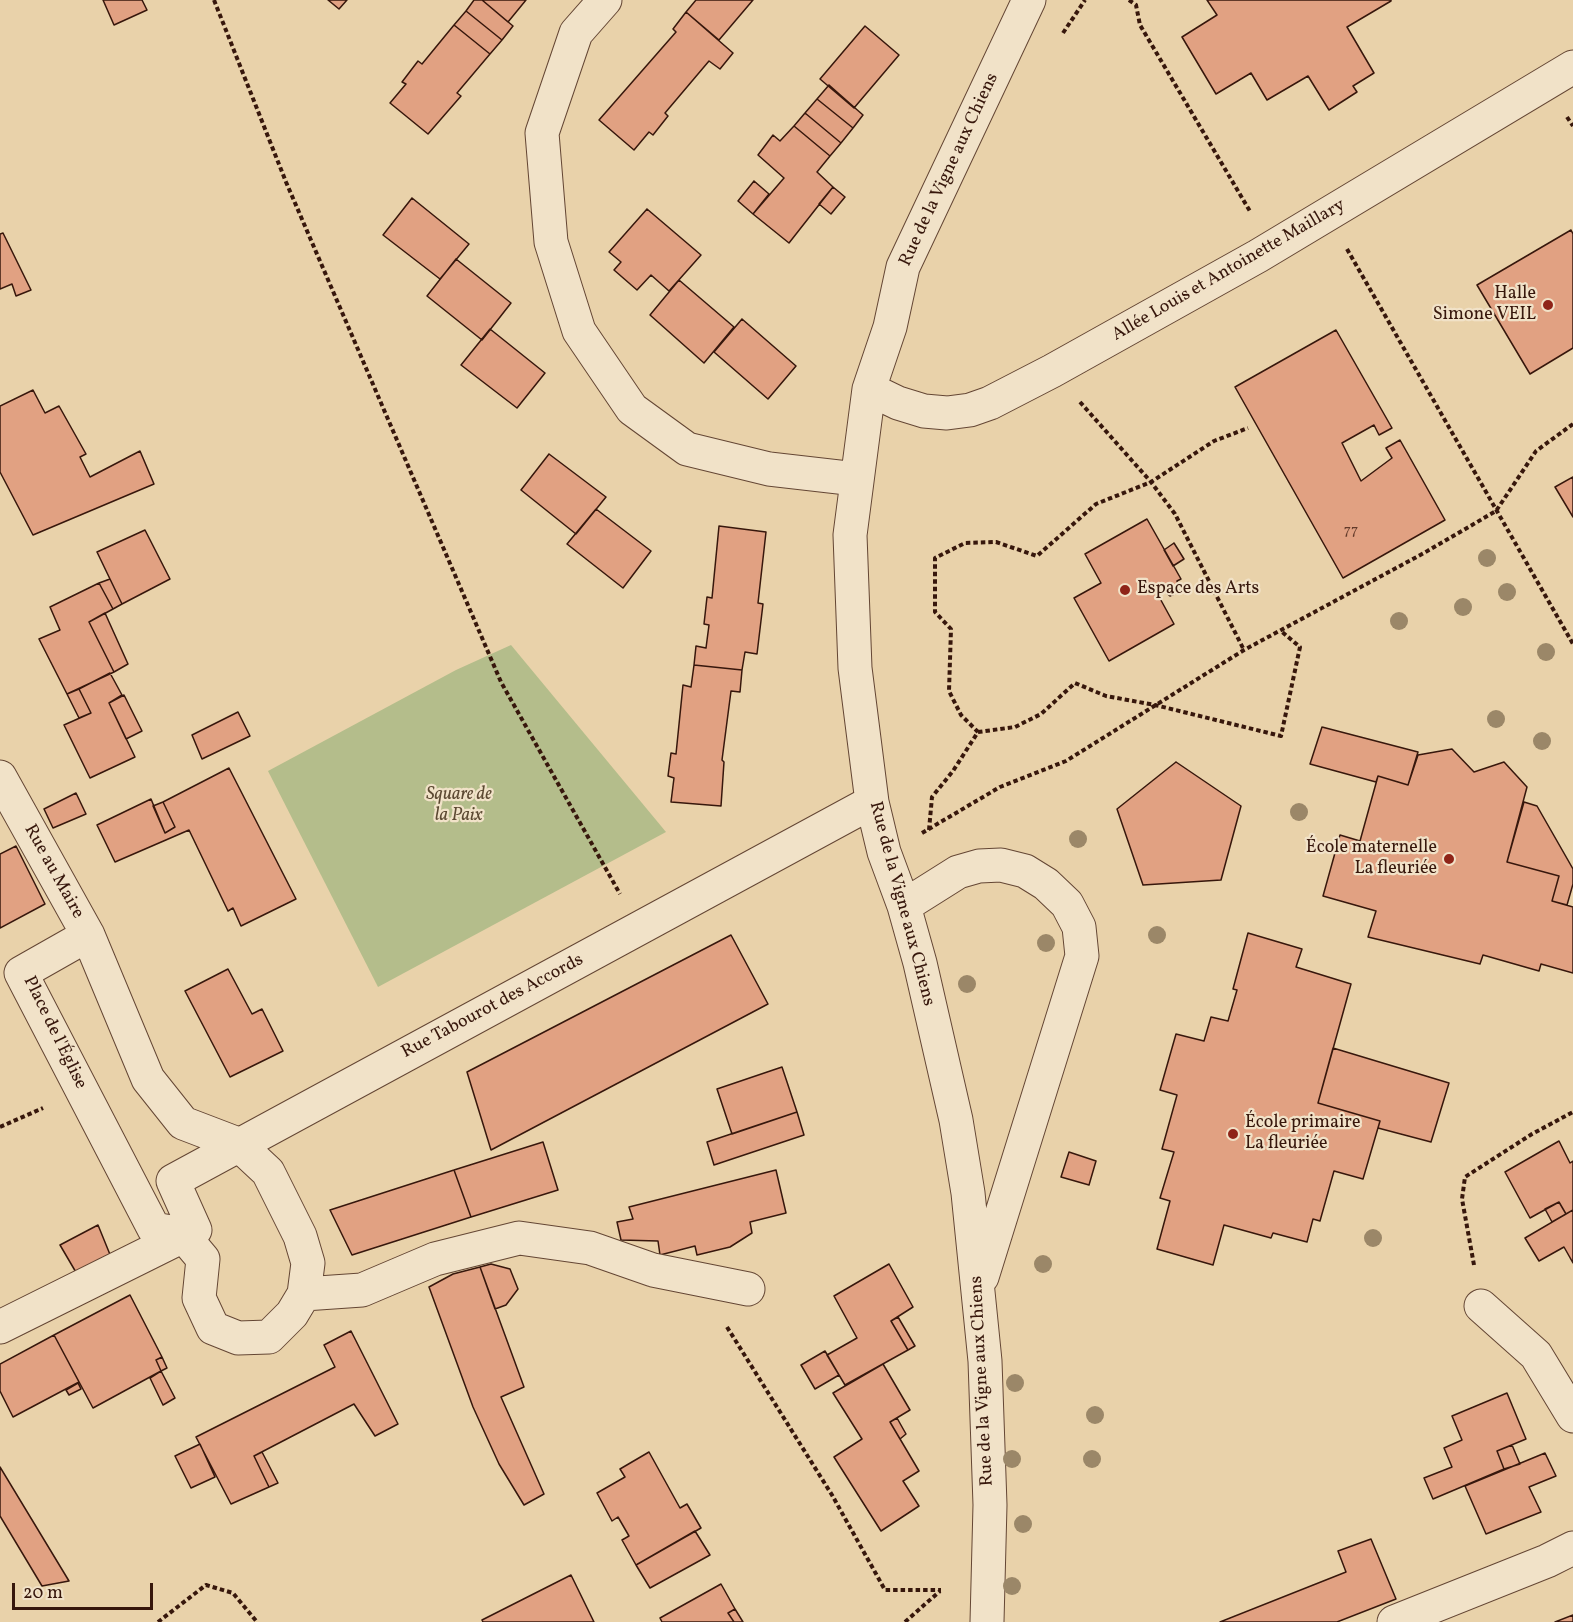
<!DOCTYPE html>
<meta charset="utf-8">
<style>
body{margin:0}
#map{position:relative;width:1573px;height:1622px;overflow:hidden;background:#e9d2aa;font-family:Vollkorn,serif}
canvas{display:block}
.scale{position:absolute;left:12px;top:1583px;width:141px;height:27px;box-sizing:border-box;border:3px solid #37170c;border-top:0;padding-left:8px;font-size:18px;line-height:21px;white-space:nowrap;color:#37170c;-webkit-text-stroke:4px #f1e2c8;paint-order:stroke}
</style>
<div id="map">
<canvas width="1573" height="1622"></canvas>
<div class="scale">20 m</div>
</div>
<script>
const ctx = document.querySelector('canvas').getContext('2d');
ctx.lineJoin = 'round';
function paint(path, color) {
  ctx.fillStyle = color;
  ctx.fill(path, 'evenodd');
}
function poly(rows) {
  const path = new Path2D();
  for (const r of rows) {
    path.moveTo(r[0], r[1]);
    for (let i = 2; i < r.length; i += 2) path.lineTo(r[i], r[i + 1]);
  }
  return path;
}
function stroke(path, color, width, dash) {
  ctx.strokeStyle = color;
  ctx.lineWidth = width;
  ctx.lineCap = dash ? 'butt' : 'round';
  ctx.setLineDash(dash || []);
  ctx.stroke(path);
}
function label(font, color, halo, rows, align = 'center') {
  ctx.font = font + ' Vollkorn,serif';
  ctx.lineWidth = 4.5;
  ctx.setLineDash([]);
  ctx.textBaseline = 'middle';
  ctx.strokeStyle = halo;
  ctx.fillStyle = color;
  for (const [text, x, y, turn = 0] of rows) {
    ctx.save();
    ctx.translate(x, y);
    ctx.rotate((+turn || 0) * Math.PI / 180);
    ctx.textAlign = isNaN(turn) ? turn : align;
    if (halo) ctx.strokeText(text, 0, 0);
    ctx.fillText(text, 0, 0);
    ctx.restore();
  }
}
const green = poly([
 [511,645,666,832,378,987,268,771,456,670]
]);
const building = poly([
 [103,0,142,0,147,10,114,25,103,0],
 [328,0,347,0,339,9,328,0],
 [474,0,482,0,513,26,502,40,466,11,474,0],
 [482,0,526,0,508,22,482,0],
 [696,0,753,0,719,40,686,12,696,0],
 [1207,0,1391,0,1391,1,1347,27,1374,73,1353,86,1357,92,1329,110,1308,76,1267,100,1251,73,1216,94,1182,37,1217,15,1207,0],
 [466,11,502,40,490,54,454,25,466,11],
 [686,12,733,53,720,69,709,61,665,113,668,116,653,135,649,132,634,150,599,120,676,32,673,29,686,12],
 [454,25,490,54,457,93,461,96,428,134,390,103,406,84,402,82,418,61,422,64,454,25],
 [865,26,899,55,854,108,820,79,865,26],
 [829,85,863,115,853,128,817,99,829,85],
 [817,99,853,128,841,143,805,113,817,99],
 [805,113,841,143,830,156,794,126,805,113],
 [794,126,830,156,817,172,833,187,789,243,753,214,784,178,758,155,773,135,780,141,794,126],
 [754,181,769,194,753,214,738,201,754,181],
 [833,187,845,197,831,214,819,204,833,187],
 [412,198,469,244,440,279,383,235,412,198],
 [647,209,701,255,669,291,651,275,637,290,614,270,621,262,609,252,647,209],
 [1571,230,1573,234,1573,348,1530,374,1477,285,1571,230],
 [3,233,31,290,16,296,12,284,0,289,0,234,3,233],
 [456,259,511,303,482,340,427,296,456,259],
 [679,280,734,327,704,363,650,315,679,280],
 [742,319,796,366,768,399,714,352,742,319],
 [490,329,545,373,517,408,461,365,490,329],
 [1336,330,1392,428,1379,435,1374,425,1342,443,1361,481,1392,458,1386,448,1400,440,1445,520,1343,578,1235,387,1336,330],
 [33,390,45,413,59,406,86,454,80,457,90,477,140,451,154,484,33,535,0,472,0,406,33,390],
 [549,454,606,497,576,534,521,490,549,454],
 [1573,477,1573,517,1555,487,1573,477],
 [596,509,651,551,623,588,567,544,596,509],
 [1147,519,1181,579,1177,581,1180,591,1170,596,1163,590,1157,593,1174,624,1109,661,1074,598,1101,583,1085,554,1147,519],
 [719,526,766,532,758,603,763,604,757,654,745,652,742,670,694,665,696,646,706,648,709,625,704,624,707,597,712,598,719,526],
 [145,530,170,579,122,604,97,552,145,530],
 [1174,543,1184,559,1173,566,1164,550,1174,543],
 [110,579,122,604,113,609,99,583,110,579],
 [99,583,113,609,89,622,114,672,67,694,39,639,60,630,50,607,99,583],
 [105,613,128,664,114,672,89,622,105,613],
 [694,665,742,670,740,692,731,691,722,760,724,762,721,806,671,802,674,778,668,776,671,753,676,754,683,685,691,687,694,665],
 [110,673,122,695,109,703,135,757,90,778,64,725,91,713,79,689,110,673],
 [79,689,91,713,79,718,67,694,79,689],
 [124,695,142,731,126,739,109,703,124,695],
 [238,712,250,736,202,759,192,735,238,712],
 [1322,727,1418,752,1408,785,1378,776,1376,782,1310,764,1322,727],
 [1452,749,1474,772,1504,762,1527,787,1507,862,1559,876,1552,901,1573,907,1573,973,1541,964,1539,971,1483,955,1480,964,1368,937,1376,911,1323,896,1340,835,1360,841,1378,776,1408,785,1418,755,1452,749],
 [1176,762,1241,806,1221,880,1143,885,1117,809,1176,762],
 [229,768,296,899,241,926,233,908,228,911,189,830,115,862,97,825,151,799,165,833,175,827,163,802,229,768],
 [76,793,86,814,53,828,44,809,76,793],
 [163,802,175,827,165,833,153,806,163,802],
 [1524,802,1537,806,1573,869,1573,884,1567,905,1552,901,1559,876,1507,862,1524,802],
 [16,846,45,904,0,928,0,854,16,846],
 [1248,933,1302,949,1296,967,1351,984,1318,1103,1380,1121,1363,1179,1334,1171,1320,1221,1313,1219,1307,1242,1273,1233,1271,1238,1224,1225,1213,1265,1157,1249,1170,1201,1160,1198,1174,1152,1162,1149,1177,1095,1160,1090,1176,1034,1204,1041,1211,1017,1228,1021,1237,990,1233,989,1248,933],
 [731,935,768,1004,491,1150,467,1072,731,935],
 [228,969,252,1014,262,1009,283,1051,230,1077,185,991,228,969],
 [1333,1048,1449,1083,1431,1142,1378,1128,1380,1121,1318,1103,1333,1048],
 [782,1067,797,1112,732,1134,717,1089,782,1067],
 [797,1112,804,1135,714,1165,707,1142,797,1112],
 [1559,1141,1570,1163,1573,1161,1573,1210,1566,1214,1559,1202,1530,1218,1505,1172,1559,1141],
 [543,1142,558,1190,471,1217,454,1170,543,1142],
 [1069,1152,1096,1161,1089,1185,1061,1177,1069,1152],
 [454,1170,471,1217,352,1255,330,1210,454,1170],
 [776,1170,786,1213,750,1222,752,1233,730,1247,697,1255,695,1246,660,1255,658,1241,621,1240,617,1222,633,1219,629,1207,776,1170],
 [1559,1202,1566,1214,1552,1222,1545,1209,1559,1202],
 [1573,1210,1573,1263,1564,1247,1539,1261,1525,1238,1573,1210],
 [98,1225,111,1257,77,1274,60,1245,98,1225],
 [491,1264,510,1269,518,1289,506,1305,495,1309,480,1267,491,1264],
 [889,1264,913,1307,891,1321,908,1350,845,1385,827,1355,857,1338,834,1296,889,1264],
 [480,1267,524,1387,501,1397,544,1494,524,1505,499,1464,473,1407,429,1287,453,1274,480,1267],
 [130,1295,162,1357,156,1360,161,1371,93,1408,54,1335,130,1295],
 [898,1317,915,1346,908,1350,891,1321,898,1317],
 [351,1331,398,1424,375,1436,354,1404,254,1456,269,1487,231,1504,196,1437,335,1367,324,1345,351,1331],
 [54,1335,79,1382,13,1417,0,1391,0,1364,54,1335],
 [825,1351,839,1375,815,1389,801,1365,825,1351],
 [162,1357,167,1368,161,1371,156,1360,162,1357],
 [883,1364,910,1410,890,1422,919,1471,903,1481,919,1506,881,1531,834,1457,862,1439,833,1393,883,1364],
 [161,1371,175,1398,163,1405,150,1378,161,1371],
 [78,1383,81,1389,69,1395,66,1390,78,1383],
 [1507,1393,1526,1439,1497,1451,1504,1469,1433,1499,1424,1478,1452,1467,1444,1448,1462,1440,1452,1416,1507,1393],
 [897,1418,906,1434,900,1439,890,1422,897,1418],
 [200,1444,215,1477,191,1488,175,1456,200,1444],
 [1512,1445,1520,1464,1504,1469,1497,1451,1512,1445],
 [262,1452,278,1483,269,1487,254,1456,262,1452],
 [649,1452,680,1508,687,1504,701,1528,636,1565,622,1540,629,1536,618,1517,612,1521,597,1493,625,1477,620,1469,649,1452],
 [1545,1453,1556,1476,1529,1487,1541,1512,1486,1534,1465,1486,1545,1453],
 [0,1467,69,1581,42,1586,0,1516,0,1467],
 [695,1531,710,1555,650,1588,636,1565,695,1531],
 [1371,1539,1396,1599,1337,1622,1220,1622,1346,1572,1338,1551,1371,1539],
 [571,1575,594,1622,483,1622,482,1620,571,1575],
 [721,1584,735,1609,728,1613,734,1622,662,1622,660,1618,721,1584],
 [735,1609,743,1622,734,1622,728,1613,735,1609],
 [1573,1615,1573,1622,1555,1622,1573,1615]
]);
const path = poly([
 [214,0,286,182,501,682,620,894],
 [1129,0,1136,5,1140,25,1251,213],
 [1063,33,1085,0],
 [1567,117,1573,126],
 [1347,249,1573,644],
 [1080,402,1151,482,1175,514,1244,650],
 [978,732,1015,727,1041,714,1075,683,1106,696,1155,705,1281,736,1300,647,1281,631],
 [929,830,932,797,953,771,978,732,961,715,949,691,951,629,935,612,935,558,965,543,996,542,1037,556,1096,504,1151,482,1214,441,1248,428],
 [922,833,1000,787,1066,761,1244,650,1424,553,1496,511,1536,451,1573,424],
 [0,1127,43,1108],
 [1474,1265,1462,1199,1465,1177,1532,1134,1573,1112],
 [727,1327,832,1495,885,1590,941,1590],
 [158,1622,206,1585,233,1593,257,1622],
 [905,1622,940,1591]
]);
const minor = poly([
 [605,0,576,33,542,133,551,242,579,331,632,409,687,449,769,469,856,479],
 [869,389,898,403,924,411,947,413,970,410,990,403,1052,371,1258,256,1573,67],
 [0,777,88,935],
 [904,906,958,872,979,866,1001,865,1025,871,1046,884,1067,904,1079,927,1082,956,982,1277],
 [88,935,148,1079,183,1123,238,1144,268,1172,300,1236,308,1263,304,1294,292,1314,269,1337,238,1338,213,1328,199,1298,203,1259,182,1234,154,1229,21,973,88,935],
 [304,1294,362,1290,435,1259,519,1238,590,1248,653,1270,748,1289],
 [1481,1306,1536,1355,1573,1416],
 [0,1327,195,1230,173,1181,872,802],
 [987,1622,990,1505,985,1361,968,1193,956,1120,920,963,904,906,884,852,872,802,855,668,850,535,869,389,890,327,903,267,1029,0],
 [1394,1622,1547,1561,1573,1548]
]);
const trees = [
 [1487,558],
 [1507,592],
 [1463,607],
 [1399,621],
 [1546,652],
 [1496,719],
 [1542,741],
 [1299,812],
 [1078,839],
 [1157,935],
 [1046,943],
 [967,984],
 [1373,1238],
 [1043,1264],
 [1015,1383],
 [1095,1415],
 [1012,1459],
 [1092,1459],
 [1023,1524],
 [1012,1586]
];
const markers = [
 [1548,305,6,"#8f2418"],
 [1125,590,6,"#8f2418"],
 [1449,859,6,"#8f2418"],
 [1233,1134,6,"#8f2418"]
];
const numberNames = [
 ["77",1351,531]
];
const streetNames = [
 ["Rue de la Vigne aux Chiens",950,170,-65],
 ["Allée Louis et Antoinette Maillary",1229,271,-30],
 ["Rue au Maire",53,872,61],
 ["Rue de la Vigne aux Chiens",901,904,75],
 ["Rue Tabourot des Accords",493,1007,-28],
 ["Place de l'Église",54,1033,64],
 ["Rue de la Vigne aux Chiens",983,1381,-93]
];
const poiNames = [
 ["Halle",1536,295],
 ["Simone VEIL",1536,316],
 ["Espace des Arts",1137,590,"left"],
 ["École maternelle",1437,849],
 ["La fleuriée",1437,870],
 ["École primaire",1245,1124,"left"],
 ["La fleuriée",1245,1145,"left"]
];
const parkNames = [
 ["Square de",459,796],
 ["la Paix",459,817]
];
paint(green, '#b4bd8b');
paint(building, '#e1a182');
stroke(building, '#37170c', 1.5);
stroke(minor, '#644634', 35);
stroke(path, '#37170c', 4, [4.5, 3]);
stroke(minor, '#f1e2c8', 33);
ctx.fillStyle = '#9b8768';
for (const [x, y] of trees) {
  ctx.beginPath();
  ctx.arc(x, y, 9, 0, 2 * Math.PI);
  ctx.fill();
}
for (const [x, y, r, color] of markers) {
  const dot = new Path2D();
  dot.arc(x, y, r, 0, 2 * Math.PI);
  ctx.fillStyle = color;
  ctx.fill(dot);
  stroke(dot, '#f1e2c8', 2);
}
label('15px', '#623a2a', null, numberNames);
label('18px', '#37170c', '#f1e2c8', streetNames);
label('18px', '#37170c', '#f1e2c8', poiNames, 'right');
label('italic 18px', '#5c4932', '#f1e2c8', parkNames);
</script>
